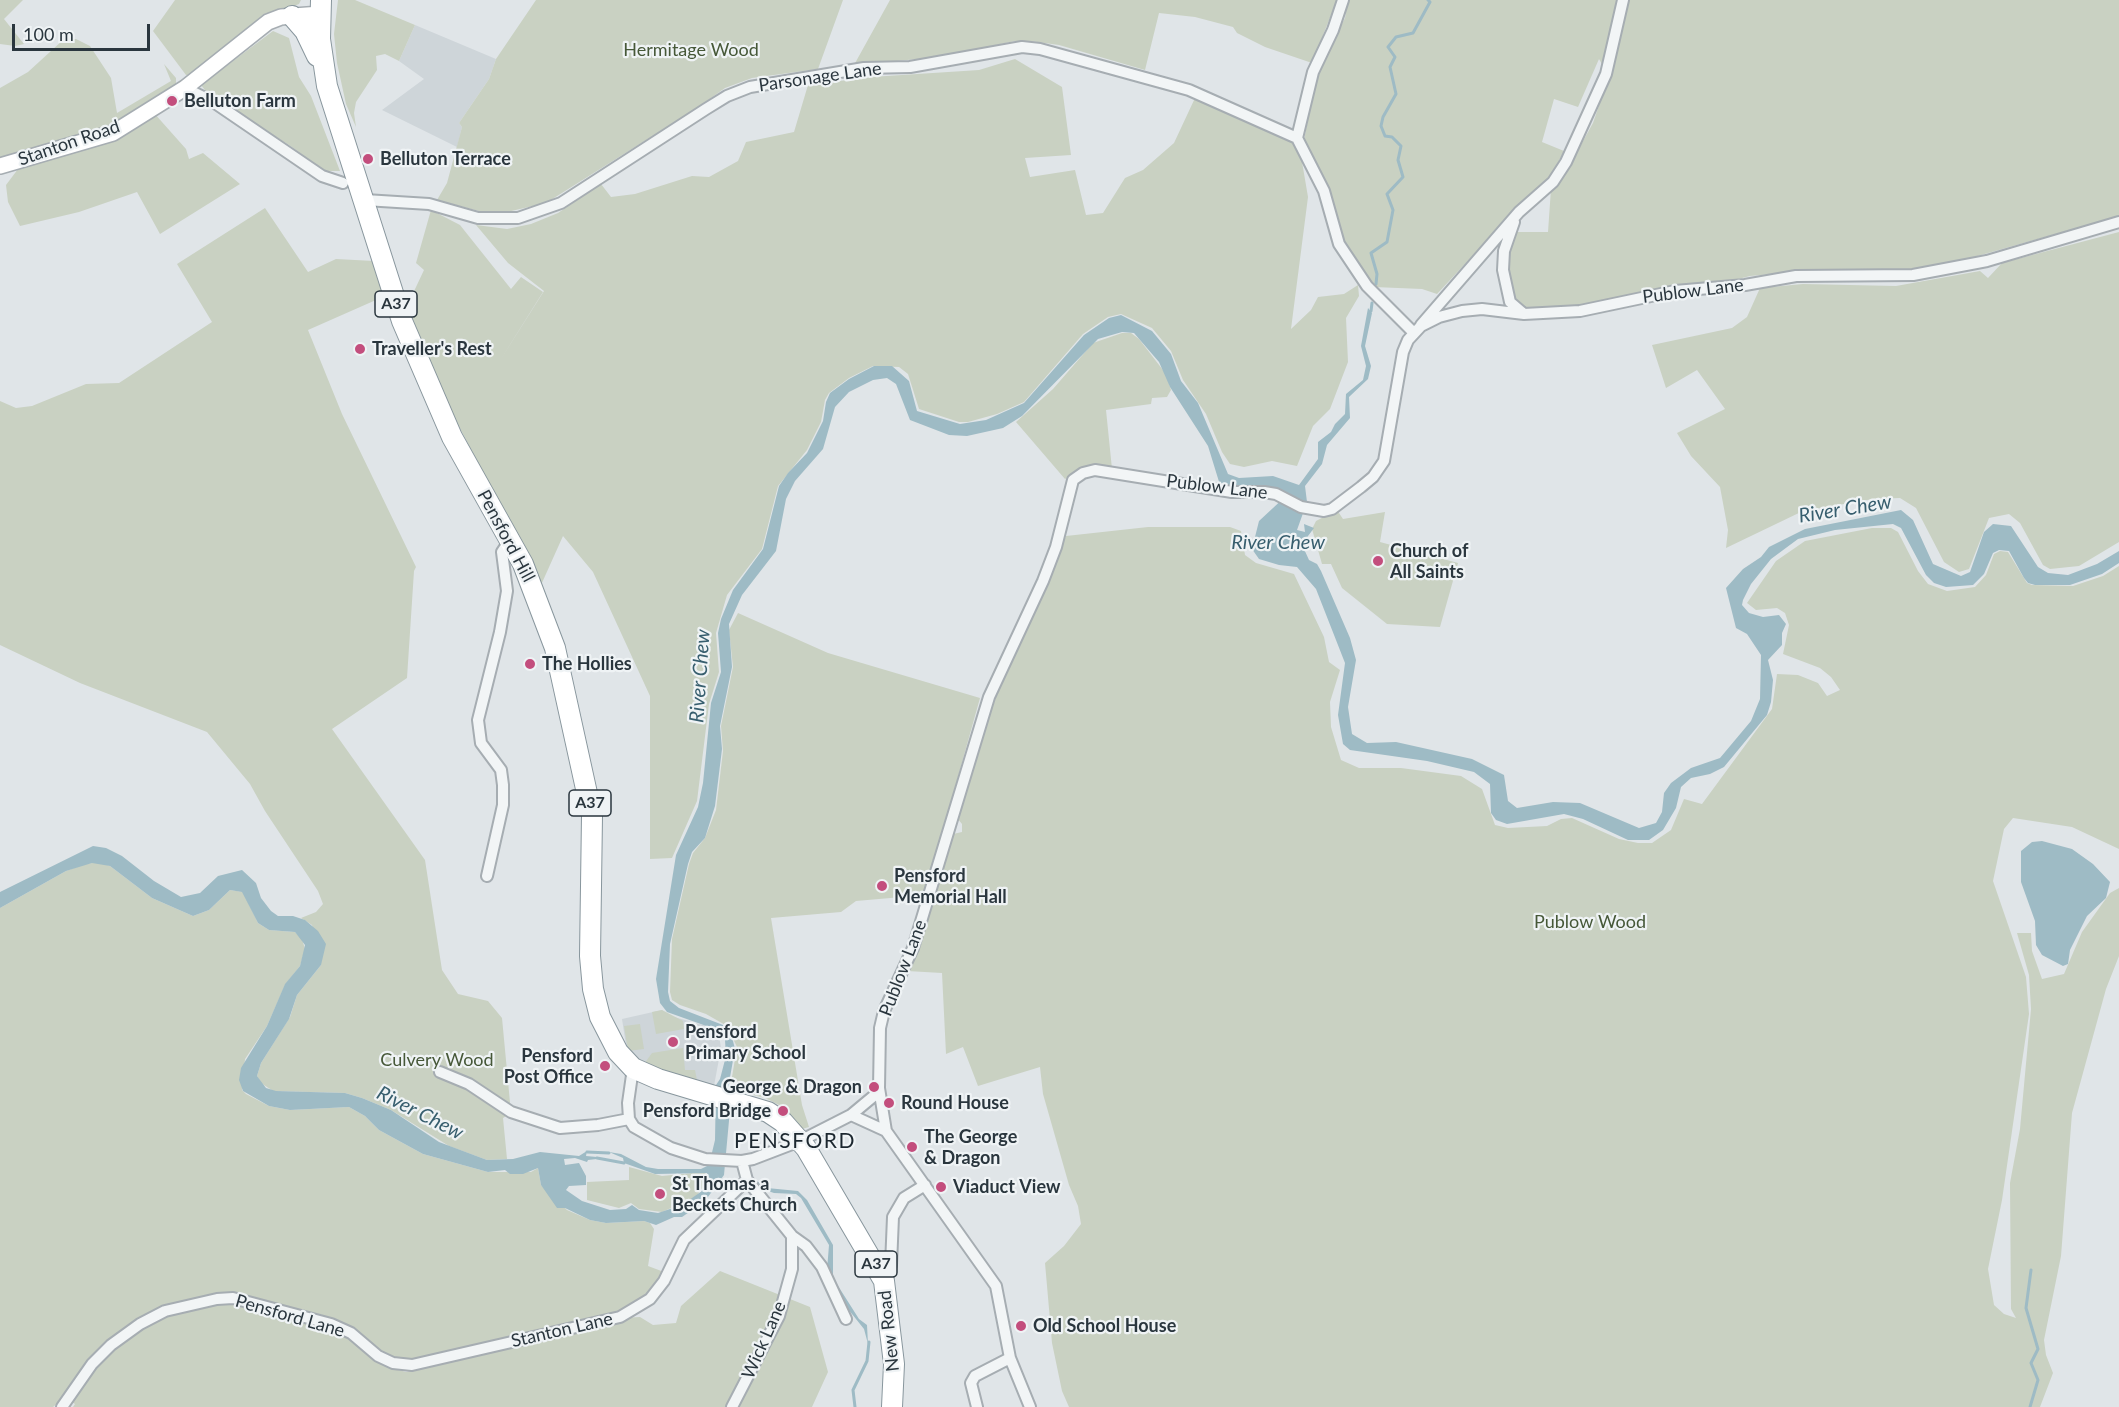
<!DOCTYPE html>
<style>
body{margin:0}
#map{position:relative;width:2119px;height:1407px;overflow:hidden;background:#e0e5e8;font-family:Lato,sans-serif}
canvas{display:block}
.scale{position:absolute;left:12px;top:24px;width:138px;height:27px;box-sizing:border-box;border:3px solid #2a363e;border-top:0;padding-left:8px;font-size:18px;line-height:21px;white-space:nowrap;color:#2a363e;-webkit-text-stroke:4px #eff3f5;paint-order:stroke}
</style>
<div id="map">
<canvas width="2119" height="1407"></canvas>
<div class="scale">100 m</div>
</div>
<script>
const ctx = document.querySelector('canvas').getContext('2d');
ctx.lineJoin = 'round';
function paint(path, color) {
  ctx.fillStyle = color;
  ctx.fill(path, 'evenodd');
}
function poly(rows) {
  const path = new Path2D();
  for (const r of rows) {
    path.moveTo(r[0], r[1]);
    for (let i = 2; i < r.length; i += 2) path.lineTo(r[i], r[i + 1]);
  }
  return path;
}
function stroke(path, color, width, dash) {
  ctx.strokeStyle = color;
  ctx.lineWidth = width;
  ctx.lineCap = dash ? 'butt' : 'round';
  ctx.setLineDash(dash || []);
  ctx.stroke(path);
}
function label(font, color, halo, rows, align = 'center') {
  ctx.font = font + ' Lato,sans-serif';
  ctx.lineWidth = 4.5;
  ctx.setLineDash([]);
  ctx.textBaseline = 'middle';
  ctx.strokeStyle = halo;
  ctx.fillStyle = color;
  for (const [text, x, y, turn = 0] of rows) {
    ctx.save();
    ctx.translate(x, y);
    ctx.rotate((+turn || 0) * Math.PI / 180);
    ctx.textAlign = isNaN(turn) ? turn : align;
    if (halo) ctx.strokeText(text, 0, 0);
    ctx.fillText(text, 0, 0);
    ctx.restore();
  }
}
const built = poly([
 [415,25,496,59,489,79,459,123,462,127,457,147,382,110,424,79,399,61],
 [662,1010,667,1015,710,1027,719,1035,721,1048,714,1086,656,1071,627,1052,622,1019]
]);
const green = poly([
 [0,0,23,0,4,19,24,44,15,46,0,44],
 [175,0,301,0,299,4,287,9,264,14,192,76,186,75,153,31],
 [338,0,355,0,415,25,399,61,385,54,376,56,377,70,356,102,354,113,356,127,346,104,337,63,334,34],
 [536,0,843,0,818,69,752,78,725,88,697,108,546,203,494,215,437,200,447,183,462,127,459,123,489,79,496,59],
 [890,0,1337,0,1312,63,1265,47,1237,33,1233,27,1195,17,1159,13,1145,70,1059,45,1030,41,1015,41,939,57,854,65],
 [1348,0,2119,0,2119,216,1974,257,1910,271,1806,271,1750,276,1715,285,1600,304,1525,309,1513,301,1506,269,1513,232,1548,232,1551,189,1563,177,1593,123,1609,76,1599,59,1578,107,1554,99,1542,142,1564,151,1549,180,1520,205,1437,294,1422,289,1374,287,1342,241,1332,200,1304,140,1317,73,1345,18],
 [273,31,289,38,299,77,311,96,340,171,325,171,289,145,208,94,201,85],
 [76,39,90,46,111,78,117,113,171,81,164,64,176,78,176,85,111,127,0,160,0,88,28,72,63,40],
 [1015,59,1062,87,1071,155,1025,158,1030,177,1075,170,1086,215,1103,213,1125,178,1143,170,1174,143,1195,98,1295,142,1300,150,1308,197,1291,329,1311,310,1318,297,1344,294,1358,285,1359,296,1346,318,1348,362,1330,409,1313,426,1297,466,1272,461,1244,467,1230,464,1222,452,1206,414,1183,380,1171,351,1152,328,1121,314,1108,317,1083,334,1024,402,997,414,968,422,959,422,919,409,908,374,899,367,873,366,849,378,829,393,825,400,821,422,807,450,778,486,762,549,727,595,716,633,719,672,709,704,697,801,672,858,650,859,650,696,593,572,563,536,541,585,433,376,412,326,408,304,424,270,416,263,431,210,460,225,511,289,521,277,543,292,499,362,544,291,508,263,476,225,507,229,531,224,558,213,601,184,611,197,635,194,692,176,709,177,738,161,746,142,794,132,808,85,871,77,979,70],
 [154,113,186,149,189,159,203,153,240,184,160,234,137,192,79,212,20,226,8,202,6,185,21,165],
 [265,208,308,272,336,259,374,261,385,296,308,330,342,414,416,567,414,571,407,678,332,729,425,860,442,970,458,994,488,1001,502,1018,511,1113,503,1118,507,1159,487,1160,449,1146,391,1110,362,1098,345,1093,273,1091,261,1083,257,1076,261,1063,290,1017,297,995,321,965,312,925,301,918,316,912,323,904,318,891,265,811,250,784,207,732,80,683,0,645,0,401,16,408,32,406,86,384,119,383,212,322,177,264],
 [2119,232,2119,542,2079,566,2050,569,2043,565,2020,523,2009,514,1989,518,1969,569,1959,572,1944,562,1916,508,1900,498,1873,499,1803,511,1726,548,1728,530,1720,487,1691,456,1677,433,1725,409,1697,370,1666,388,1652,345,1732,328,1747,317,1760,288,1803,284,1896,286,1980,271,1988,278,2002,263],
 [1122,333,1131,333,1139,339,1166,374,1171,390,1167,397,1152,398,1151,404,1106,410,1112,469,1081,469,1065,479,1016,422,1053,389,1093,343],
 [1337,510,1343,519,1385,512,1380,542,1458,563,1440,627,1387,624,1342,588,1331,564,1322,564,1312,529,1316,521],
 [1148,527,1230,527,1241,531,1245,555,1256,563,1294,574,1324,637,1329,662,1340,670,1330,702,1331,727,1341,760,1359,768,1401,768,1461,776,1482,789,1495,825,1508,828,1547,826,1561,819,1572,818,1619,839,1638,843,1652,843,1671,830,1684,799,1702,804,1772,709,1777,674,1798,675,1818,683,1827,696,1840,690,1831,677,1820,668,1783,654,1789,625,1785,613,1777,608,1756,610,1747,603,1776,561,1805,541,1872,528,1891,528,1898,532,1918,571,1928,584,1947,591,1975,587,1986,575,1994,554,2000,551,2008,552,2027,583,2032,585,2073,586,2103,576,2119,566,2119,849,2072,827,2013,818,2004,829,1993,881,2026,977,2029,1014,2002,1200,1988,1269,1994,1305,2004,1314,2016,1318,2011,1309,2010,1183,2020,1129,2031,1009,2029,975,2017,933,2031,933,2032,951,2042,979,2064,974,2082,932,2110,893,2119,888,2119,956,2106,989,2072,1113,2061,1256,2044,1340,2046,1355,2053,1373,2040,1407,1069,1407,1062,1391,1052,1343,1045,1263,1064,1246,1081,1224,1078,1206,1069,1185,1043,1094,1040,1067,978,1086,963,1047,946,1054,942,973,907,971,919,945,953,834,962,832,962,824,957,818,994,702,1066,536],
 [738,613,828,653,980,698,925,895,856,901,841,912,771,918,802,1105,809,1127,802,1129,790,1114,779,1105,765,1098,734,1090,731,1083,737,1047,727,1026,706,1014,680,1005,672,1000,670,992,672,939,689,864,693,853,705,838,716,810,723,751,721,726,733,667,729,630],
 [99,862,110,866,152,898,193,916,209,910,230,890,243,892,258,923,269,930,295,932,302,939,305,949,300,966,285,985,267,1026,245,1059,242,1090,246,1094,269,1106,290,1110,349,1107,365,1116,379,1130,423,1154,488,1172,531,1172,538,1168,541,1185,567,1210,590,1220,606,1223,644,1221,650,1223,654,1229,648,1266,664,1272,648,1297,620,1317,412,1363,394,1361,322,1315,278,1304,284,1317,348,1338,376,1361,391,1368,406,1372,621,1318,640,1317,653,1325,676,1323,681,1306,720,1271,780,1295,776,1313,726,1407,73,1407,75,1404,65,1397,53,1407,0,1407,0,908,66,871,85,864],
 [662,1010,683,1021,684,1029,656,1034,652,1012],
 [640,1024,644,1049,628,1051,624,1026],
 [683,1048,685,1070,695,1070,697,1080,644,1064,652,1053],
 [629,1167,662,1176,704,1172,709,1178,696,1197,662,1212,639,1209,631,1203,619,1208,587,1200,587,1182,629,1180],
 [790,1299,810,1307,828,1372,812,1407,738,1407,783,1320]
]);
const water = poly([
 [1368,308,1372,313,1365,346,1371,366,1368,379,1349,397,1350,418,1327,445,1322,464,1305,486,1307,502,1297,530,1305,532,1304,524,1314,528,1305,540,1304,549,1309,560,1317,564,1321,571,1350,638,1356,660,1348,707,1352,734,1367,743,1396,742,1472,759,1504,775,1508,801,1517,808,1553,802,1580,803,1639,828,1656,823,1662,812,1664,793,1671,783,1691,768,1720,758,1751,721,1760,699,1761,655,1747,634,1736,628,1726,588,1743,569,1761,557,1769,547,1805,529,1901,510,1913,520,1933,564,1961,576,1970,572,1984,532,1993,524,2011,526,2038,567,2048,573,2068,575,2097,564,2119,551,2119,563,2102,574,2070,585,2035,585,2028,583,2024,578,2009,551,1999,550,1993,553,1984,574,1973,585,1946,587,1934,583,1926,575,1901,528,1893,524,1835,530,1798,539,1771,559,1751,584,1743,600,1742,605,1749,613,1763,617,1779,615,1786,624,1782,633,1782,645,1768,660,1773,680,1771,702,1767,715,1724,767,1710,774,1691,778,1681,787,1676,808,1663,830,1649,840,1628,840,1583,819,1564,814,1507,824,1496,820,1491,813,1490,784,1474,772,1427,761,1350,750,1343,744,1338,715,1345,663,1316,589,1297,567,1279,565,1259,559,1252,549,1259,521,1287,495,1264,487,1244,489,1220,485,1208,446,1170,387,1159,362,1134,333,1122,332,1098,339,1022,416,1003,428,967,436,949,435,910,420,896,384,887,378,873,380,849,392,835,407,823,449,795,481,786,499,776,551,742,595,729,624,732,667,720,726,722,749,715,806,705,838,692,852,688,864,670,944,668,992,670,1001,679,1008,723,1025,733,1041,735,1049,729,1083,732,1088,724,1175,705,1201,682,1217,674,1217,656,1225,644,1221,606,1223,590,1220,565,1208,557,1208,541,1185,538,1168,523,1174,510,1174,505,1170,488,1172,423,1154,379,1130,365,1116,349,1107,290,1110,269,1106,243,1091,239,1080,241,1068,267,1026,285,984,300,966,305,945,295,932,269,930,258,923,242,892,230,890,209,910,193,916,152,898,110,866,92,863,66,871,0,908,0,892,93,846,106,848,122,856,154,881,181,897,200,893,218,876,242,870,256,883,261,898,271,911,278,916,293,916,305,920,318,931,326,944,321,965,297,995,289,1019,261,1063,257,1076,266,1088,276,1091,345,1093,362,1098,391,1110,439,1142,487,1160,513,1159,540,1152,579,1156,587,1151,586,1156,597,1157,597,1159,588,1160,587,1162,575,1158,564,1159,565,1165,579,1163,586,1176,586,1185,569,1186,566,1190,582,1201,610,1210,626,1209,632,1205,639,1210,658,1213,682,1205,702,1191,709,1179,707,1173,655,1174,624,1163,623,1158,609,1152,621,1154,646,1167,658,1169,701,1169,709,1165,715,1140,716,1085,720,1079,726,1056,725,1040,712,1028,667,1012,660,1003,656,979,676,855,698,807,703,783,711,703,721,672,718,633,721,619,733,590,763,549,779,486,788,473,807,453,823,421,826,402,830,393,849,379,874,366,892,366,909,381,917,411,960,424,986,420,1024,403,1084,335,1109,318,1121,315,1152,331,1171,354,1181,381,1198,403,1228,474,1239,478,1273,476,1299,485,1318,459,1318,442,1331,432,1335,424,1345,414,1346,394,1363,380,1366,366,1361,346],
 [2042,841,2072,849,2093,864,2110,882,2106,898,2087,916,2070,950,2068,964,2063,966,2042,955,2036,945,2035,921,2021,882,2021,851,2032,842],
 [749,1167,754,1179,767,1188,798,1191,807,1200,833,1245,833,1278,859,1319,867,1325,868,1344,864,1329,848,1309,827,1270,829,1245,801,1198,796,1194,774,1193,759,1188,748,1176,747,1168]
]);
const stream = poly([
 [1376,284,1377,274,1371,253,1387,242,1393,210,1387,194,1403,177,1398,160,1401,146,1392,137,1385,136,1381,126,1383,117,1396,94,1390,67,1395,57,1388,47,1396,37,1413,33,1430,2,1428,0],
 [1371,311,1372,303],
 [587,1152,609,1153],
 [597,1158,624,1163],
 [855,1407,853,1390,867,1361,869,1342],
 [2030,1407,2038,1380,2031,1363,2038,1349,2026,1308,2031,1270]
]);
const street = poly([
 [1343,0,1333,30,1313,72,1297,138,1324,191,1339,244,1367,286,1413,332],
 [185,88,215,103,322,176,343,183],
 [365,200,429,204,478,218,518,218,561,203,706,109,727,96,750,87,864,68,910,67,1022,47,1040,49,1189,90,1297,138],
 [1514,222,1504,251,1503,270,1510,302,1524,314],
 [1421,325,1519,212,1553,182,1566,162,1606,74,1623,0],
 [487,876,503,805,503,785,501,770,481,743,478,720,500,632,507,591,502,552,510,540],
 [633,1068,628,1103,629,1119,634,1127,671,1148,705,1159,742,1161,753,1159,800,1141,851,1115,875,1095,879,1088,880,1028,884,1011,913,948,989,697,1043,581,1056,547,1073,480,1083,473,1095,470,1232,492,1264,492,1276,494,1301,507,1324,511,1332,509,1361,487,1373,477,1384,461,1403,352,1408,340,1421,326,1439,317,1462,311,1482,309,1524,314,1580,311,1675,291,1745,285,1796,276,1913,275,1987,261,2119,222],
 [440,1072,469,1084,511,1112,560,1128,598,1125,629,1119],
 [879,1088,886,1131,996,1286,1010,1358,1030,1407],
 [851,1115,886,1131],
 [792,1236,806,1246,822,1267,846,1319],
 [884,1281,891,1265,893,1217,904,1198,925,1185],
 [62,1407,92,1364,111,1345,140,1324,165,1311,217,1299,233,1298,331,1324,351,1333,378,1356,393,1363,412,1365,620,1317,650,1299,664,1281,684,1240,747,1180,742,1161],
 [732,1407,779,1316,792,1269,792,1236,747,1180],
 [977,1407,971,1383,975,1376,1010,1358]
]);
const secondary = poly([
 [0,166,113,133,185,88,268,22,281,17,320,14]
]);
const highway = poly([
 [321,0,320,39,327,86,402,321,452,437,523,564,555,648,592,816,590,956,593,989,600,1017,618,1052,633,1068,658,1079,768,1112,783,1122,806,1148,884,1281,894,1364,892,1407],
 [292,16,305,31,317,56]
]);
const markers = [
 [172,101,6,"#c34e7d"],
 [368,159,6,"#c34e7d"],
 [360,349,6,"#c34e7d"],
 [1378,561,6,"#c34e7d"],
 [530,664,6,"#c34e7d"],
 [882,886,6,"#c34e7d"],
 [673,1042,6,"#c34e7d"],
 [605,1066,6,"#c34e7d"],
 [874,1087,6,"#c34e7d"],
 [889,1103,6,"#c34e7d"],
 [783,1111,6,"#c34e7d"],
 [912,1147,6,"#c34e7d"],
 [941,1187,6,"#c34e7d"],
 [660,1194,6,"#c34e7d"],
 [1021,1326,6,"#c34e7d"]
];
const shields = [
 [396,304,42],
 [590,803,42],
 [876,1264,42]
];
const shieldNames = [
 ["A37",396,304],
 ["A37",590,803],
 ["A37",876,1264]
];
const parkNames = [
 ["Hermitage Wood",691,50],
 ["Publow Wood",1590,922],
 ["Culvery Wood",437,1060]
];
const streetNames = [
 ["Parsonage Lane",820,77,-8],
 ["Stanton Road",69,143,-19],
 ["Publow Lane",1693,291,-7],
 ["Publow Lane",1217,487,7],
 ["Pensford Hill",506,536,62],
 ["Publow Lane",903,968,-69],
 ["Pensford Lane",290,1316,16],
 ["Stanton Lane",562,1330,-13],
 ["New Road",889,1331,-96],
 ["Wick Lane",764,1340,-66]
];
const poiNames = [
 ["Belluton Farm",184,101],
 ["Belluton Terrace",380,159],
 ["Traveller's Rest",372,349],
 ["Church of",1390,551],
 ["All Saints",1390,572],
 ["The Hollies",542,664],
 ["Pensford",894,876],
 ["Memorial Hall",894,897],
 ["Pensford",685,1032],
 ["Primary School",685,1053],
 ["Pensford",593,1056,"right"],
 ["Post Office",593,1077,"right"],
 ["George & Dragon",862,1087,"right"],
 ["Round House",901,1103],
 ["Pensford Bridge",771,1111,"right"],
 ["The George",924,1137],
 ["& Dragon",924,1158],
 ["St Thomas a",672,1184],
 ["Beckets Church",672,1205],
 ["Viaduct View",953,1187],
 ["Old School House",1033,1326]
];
const waterNames = [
 ["River Chew",1845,509,-9],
 ["River Chew",1278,543],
 ["River Chew",700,676,-86],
 ["River Chew",420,1113,27]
];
const quarterNames = [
 ["PENSFORD",795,1141]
];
paint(built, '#ced5d9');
paint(green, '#c9d1c2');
paint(water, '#9ebbc5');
stroke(stream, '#9ebbc5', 3);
stroke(street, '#a6adb2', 14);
stroke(secondary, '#a6adb2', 18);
stroke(highway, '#88969d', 22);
stroke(street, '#f2f5f6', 10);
stroke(secondary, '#fff', 15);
stroke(highway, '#fff', 20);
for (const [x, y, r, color] of markers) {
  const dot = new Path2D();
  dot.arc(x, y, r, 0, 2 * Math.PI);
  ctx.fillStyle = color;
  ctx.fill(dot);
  stroke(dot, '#eff3f5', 2);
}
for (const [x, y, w] of shields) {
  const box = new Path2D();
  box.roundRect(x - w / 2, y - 13, w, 26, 4.5);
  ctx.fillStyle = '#eff3f5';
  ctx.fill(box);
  stroke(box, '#2a363e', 1.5);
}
label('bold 16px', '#2a363e', null, shieldNames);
label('18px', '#465838', '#eff3f5', parkNames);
label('18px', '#2a363e', '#eff3f5', streetNames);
label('bold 18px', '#2a363e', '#eff3f5', poiNames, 'left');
label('italic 20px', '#375e6e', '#eff3f5', waterNames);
ctx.letterSpacing = '1.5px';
label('21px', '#1c272f', '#eff3f5', quarterNames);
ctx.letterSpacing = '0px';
</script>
